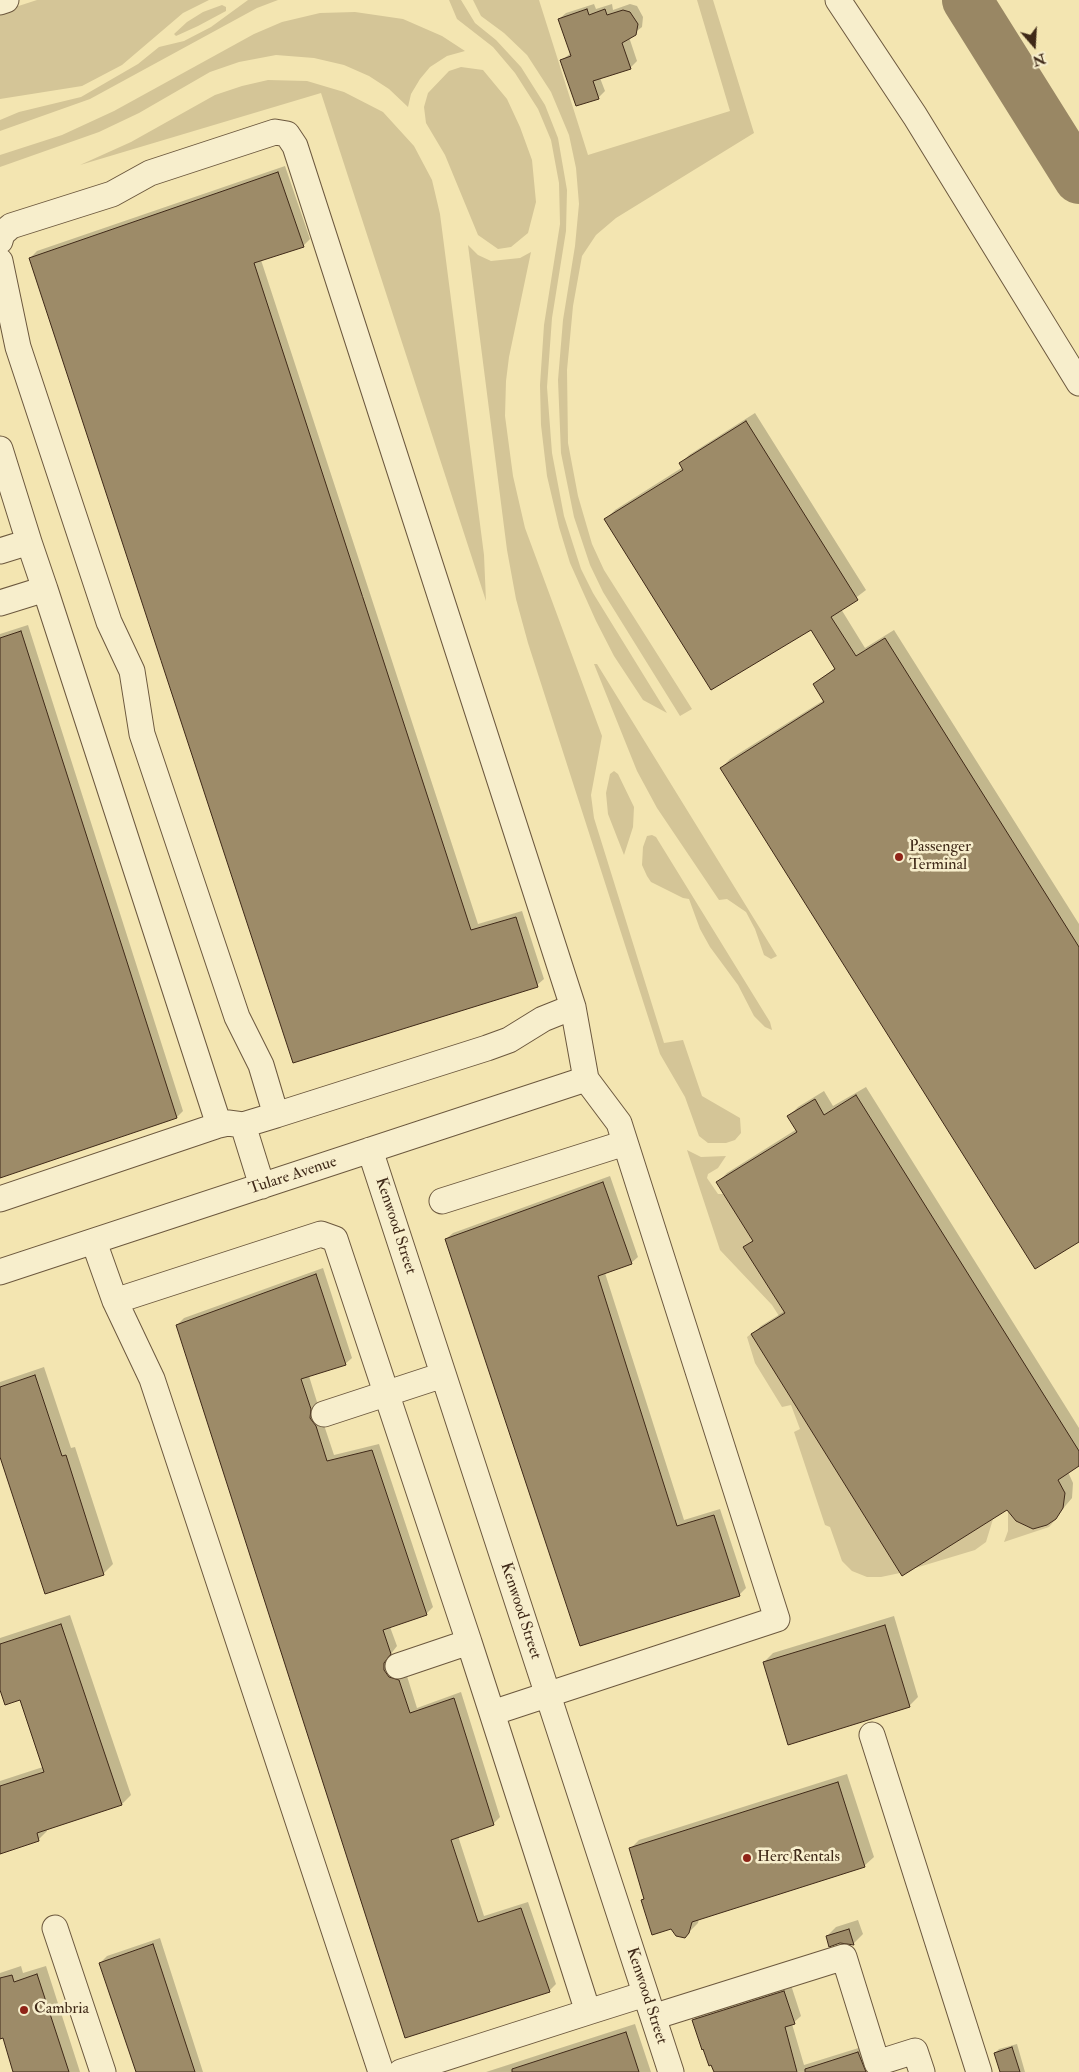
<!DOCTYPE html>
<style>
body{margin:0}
#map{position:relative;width:1079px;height:2072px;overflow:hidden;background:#f3e5b1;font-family:"IM FELL Double Pica",serif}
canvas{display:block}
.north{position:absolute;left:1009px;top:20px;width:50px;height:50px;-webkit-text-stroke:4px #f7eecc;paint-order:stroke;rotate:161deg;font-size:14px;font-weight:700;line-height:20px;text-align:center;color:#3f2918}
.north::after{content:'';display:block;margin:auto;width:18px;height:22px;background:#3f2918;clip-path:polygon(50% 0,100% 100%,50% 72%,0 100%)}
</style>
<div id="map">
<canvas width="1079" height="2072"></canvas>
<div class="north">N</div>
</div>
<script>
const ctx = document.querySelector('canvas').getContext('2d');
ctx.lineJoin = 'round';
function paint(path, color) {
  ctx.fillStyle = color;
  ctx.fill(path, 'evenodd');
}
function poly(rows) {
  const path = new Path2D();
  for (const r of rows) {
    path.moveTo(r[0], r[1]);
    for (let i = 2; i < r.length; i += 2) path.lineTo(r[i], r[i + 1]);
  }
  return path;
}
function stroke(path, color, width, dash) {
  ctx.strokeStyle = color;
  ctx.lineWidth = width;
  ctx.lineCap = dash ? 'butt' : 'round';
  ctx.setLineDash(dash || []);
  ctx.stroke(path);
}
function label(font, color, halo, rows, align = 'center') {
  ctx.font = font + ' "IM FELL Double Pica",serif';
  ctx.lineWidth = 5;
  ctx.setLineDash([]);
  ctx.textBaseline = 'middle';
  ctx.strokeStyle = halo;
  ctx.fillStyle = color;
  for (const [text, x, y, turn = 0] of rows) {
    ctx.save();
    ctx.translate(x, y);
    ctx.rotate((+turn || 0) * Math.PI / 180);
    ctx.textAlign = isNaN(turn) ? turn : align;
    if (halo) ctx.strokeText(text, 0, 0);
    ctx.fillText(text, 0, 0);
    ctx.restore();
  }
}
const green = poly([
 [37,0,209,0,183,13,122,65,82,86,0,99,0,12],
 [248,0,278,0,257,8,90,99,0,131,0,120,19,112,81,97,138,64,159,47,184,41,211,27],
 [449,0,461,0,475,23,496,40,521,67,545,105,558,138,567,190,566,231,552,318,547,387,552,453,564,516,581,569,593,593,667,713,643,700,614,656,596,621,570,563,559,527,547,476,541,425,540,385,544,325,560,224,559,183,551,140,538,109,515,73,493,47,457,19],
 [473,0,539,0,588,155,730,111,697,0,713,0,754,133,616,218,596,235,582,256,573,306,567,370,568,443,578,496,592,544,604,570,692,709,680,716,603,592,590,565,574,517,561,453,558,380,563,320,575,246,579,204,576,168,569,135,551,92,527,55,504,33,481,16],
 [222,5,226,7,226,11,198,26,176,36,174,34,187,22,203,12],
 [355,12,403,19,442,36,465,51,447,56,430,67,420,79,411,94,408,107,389,89,369,76,344,65,314,58,276,55,239,62,210,72,139,113,99,132,0,167,0,155,62,135,114,111,254,34,282,22,320,13],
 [461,67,483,70,507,99,520,127,532,160,536,202,528,233,511,247,498,249,478,235,445,155,426,123,424,107,428,93,449,71],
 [268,80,307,81,344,92,383,112,414,146,432,180,440,214,484,555,486,601,321,93,80,165,131,142,215,95,242,86],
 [468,245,478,255,491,261,520,258,531,252,509,357,506,381,505,416,513,476,525,528,602,736,591,795,594,818,664,1043,683,1040,702,1096,740,1118,741,1133,735,1140,726,1143,708,1143,699,1136,685,1097,660,1054,528,643,516,599,507,550],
 [594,664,597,664,777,956,771,959,764,955,755,929,746,912,727,899,719,900,657,808,637,771],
 [614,771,618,774,634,807,633,827,624,855,608,814,606,793,610,774],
 [652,835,656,837,770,1022,772,1030,765,1027,754,1016,738,985,710,947,700,929,689,899,683,898,651,882,647,876,642,865,643,847,647,836],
 [687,1150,701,1157,726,1156,718,1168,708,1174,707,1178,718,1194,724,1194,753,1241,744,1248,785,1313,779,1316,772,1305,720,1250],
 [751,1334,900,1573,881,1577,867,1577,852,1571,842,1561,830,1527,825,1525,794,1432,800,1429,791,1405,782,1407,755,1363,747,1337],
 [1008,1510,1016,1521,1033,1529,1047,1525,1056,1519,1049,1527,1004,1542,1008,1531],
 [993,1519,986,1542,975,1550,912,1569]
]);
const shadow = poly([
 [594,4,596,9,612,4,613,10,630,4,637,6,643,17,642,27,629,37,637,61,630,68,600,78,605,91,598,98,562,60,571,53,559,19,566,13],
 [285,166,310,239,303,246,261,260,478,924,522,911,544,979,537,985,294,1061,30,258,37,251],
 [755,413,866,590,841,609,865,648,894,630,1079,924,1079,1240,721,768,730,759,824,700,814,684,836,667,811,628,606,519,615,510,683,467,680,464,689,455],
 [28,625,183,1111,177,1117,0,1177,0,634],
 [866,1087,1079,1428,1079,1465,1068,1472,1073,1483,1072,1498,1055,1518,1008,1508,752,1335,761,1326,785,1311,745,1248,754,1239,718,1182,727,1173,797,1129,789,1116,798,1107,824,1091,833,1106],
 [610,1176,638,1257,631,1263,605,1273,684,1520,720,1509,746,1588,739,1595,581,1644,446,1239,453,1233],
 [323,1268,352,1358,345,1364,309,1376,317,1402,316,1411,322,1419,334,1455,379,1444,433,1607,426,1614,390,1627,397,1646,390,1655,391,1663,406,1673,417,1708,461,1692,500,1817,493,1824,458,1836,484,1916,528,1902,556,1984,549,1991,406,2036,177,1325,184,1318],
 [44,1367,71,1448,75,1447,113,1564,104,1573,46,1593,0,1453,0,1382],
 [70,1615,131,1795,122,1804,47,1829,47,1831,38,1840,0,1853,0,1781,43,1767,21,1698,0,1686,0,1638],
 [894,1616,918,1697,909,1706,764,1662,773,1653],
 [847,1774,874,1857,864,1866,699,1918,698,1923,684,1937,642,1901,645,1898,630,1849,639,1840],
 [858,1920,863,1934,854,1943,840,1942,827,1936,836,1927],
 [160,1938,203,2072,137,2072,100,1963,107,1956],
 [21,1966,23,1973,46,1966,80,2072,15,2072,4,2036,0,2037,0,1973],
 [791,1985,801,2016,792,2024,804,2065,865,2046,879,2072,715,2072,693,2020,700,2013],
 [635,2024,651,2072,486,2072],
 [1017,2044,1025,2072,1001,2072,995,2053,999,2049]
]);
const taxiway = poly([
 [967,0,1079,179]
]);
const building = poly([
 [587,9,589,15,605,9,607,15,623,10,630,12,638,24,636,35,622,43,631,69,593,81,599,99,576,106,560,60,571,56,558,19,587,9],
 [278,172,304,247,254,263,471,930,516,917,538,987,293,1063,29,258,278,172],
 [746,421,858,600,831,617,856,656,885,638,1079,947,1079,1242,1035,1269,720,768,824,702,813,684,835,669,811,630,711,690,604,519,683,470,679,463,746,421],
 [21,631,177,1118,0,1178,0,638,21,631],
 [856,1095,1079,1451,1079,1466,1058,1480,1065,1493,1063,1508,1056,1519,1047,1525,1033,1529,1016,1521,1007,1510,902,1576,751,1334,785,1313,743,1247,753,1241,716,1182,797,1132,787,1116,815,1099,824,1115,856,1095],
 [603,1182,632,1264,598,1276,677,1526,714,1515,740,1596,580,1646,445,1239,603,1182],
 [316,1274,346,1365,301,1379,311,1409,310,1418,316,1426,327,1461,372,1450,427,1615,383,1630,391,1654,384,1663,384,1670,389,1677,399,1680,410,1713,454,1698,494,1825,451,1840,478,1922,521,1908,550,1992,405,2038,176,1325,316,1274],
 [35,1375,62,1456,66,1455,104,1575,45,1594,0,1457,0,1387,35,1375],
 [61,1624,122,1805,37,1833,39,1841,0,1854,0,1786,44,1772,20,1700,5,1705,0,1690,0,1644,61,1624],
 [885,1625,910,1707,788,1745,763,1662,885,1625],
 [838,1782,865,1867,692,1922,689,1933,685,1938,676,1936,671,1929,652,1935,641,1900,644,1899,629,1848,838,1782],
 [849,1929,854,1945,840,1943,829,1947,826,1936,849,1929],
 [153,1944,195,2072,136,2072,99,1963,153,1944],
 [37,1974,69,2072,13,2072,3,2038,0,2039,0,1978,12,1975,14,1982,37,1974],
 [784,1991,795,2024,785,2027,797,2072,714,2072,711,2065,709,2066,703,2049,702,2050,692,2020,784,1991],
 [626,2032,639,2072,512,2072,512,2069,626,2032],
 [1012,2047,1020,2072,1000,2072,994,2053,1012,2047],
 [858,2052,866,2072,805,2072,805,2069,858,2052]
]);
const minor = poly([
 [838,0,915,116,1079,383],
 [0,2,6,0],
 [0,241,2,234,11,226,112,194,150,173,275,132,287,134,295,146,573,1007,586,1079,619,1123,777,1619,492,1713,588,2012,401,2072],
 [0,261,18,347,109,622,132,671,142,734,237,1017,261,1065,276,1115,243,1125,262,1186],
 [0,449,29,542],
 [0,551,29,542,45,589],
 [0,603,45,589,219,1125,228,1123,243,1125],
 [276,1115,487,1048,509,1040,543,1019,573,1007],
 [370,1150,671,2072],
 [0,1199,219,1125],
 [442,1201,625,1143],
 [94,1242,115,1301,152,1379,381,2072],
 [0,1272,586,1079],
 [115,1301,321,1234,335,1239,469,1642],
 [324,1414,443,1375],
 [398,1666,469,1642,492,1713],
 [872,1735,979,2072],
 [55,1928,103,2072],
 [588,2012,645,1994],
 [653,2017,844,1957,877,2063,915,2051,922,2072]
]);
const markers = [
 [899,857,5,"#8f2418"],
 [747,1858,5,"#8f2418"],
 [24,2010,5,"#8f2418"]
];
const poiNames = [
 ["Passenger",909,848],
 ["Terminal",909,866],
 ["Herc Rentals",757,1858],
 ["Cambria",34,2010]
];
const streetNames = [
 ["Tulare Avenue",293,1176,-18],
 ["Kenwood Street",395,1226,72],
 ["Kenwood Street",520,1611,72],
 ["Kenwood Street",646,1996,72]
];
paint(green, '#d4c597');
paint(shadow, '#0003');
stroke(taxiway, '#998764', 50);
paint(building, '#9d8b68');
stroke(building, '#3f2918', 1);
stroke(minor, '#6c583e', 27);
stroke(minor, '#f7eecc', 25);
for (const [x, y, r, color] of markers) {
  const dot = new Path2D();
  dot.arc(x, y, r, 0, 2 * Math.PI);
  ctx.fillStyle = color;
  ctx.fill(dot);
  stroke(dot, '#f7eecc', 2);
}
label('16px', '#3f2918', '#f7eecc', poiNames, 'left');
label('16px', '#3f2918', '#f7eecc', streetNames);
</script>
